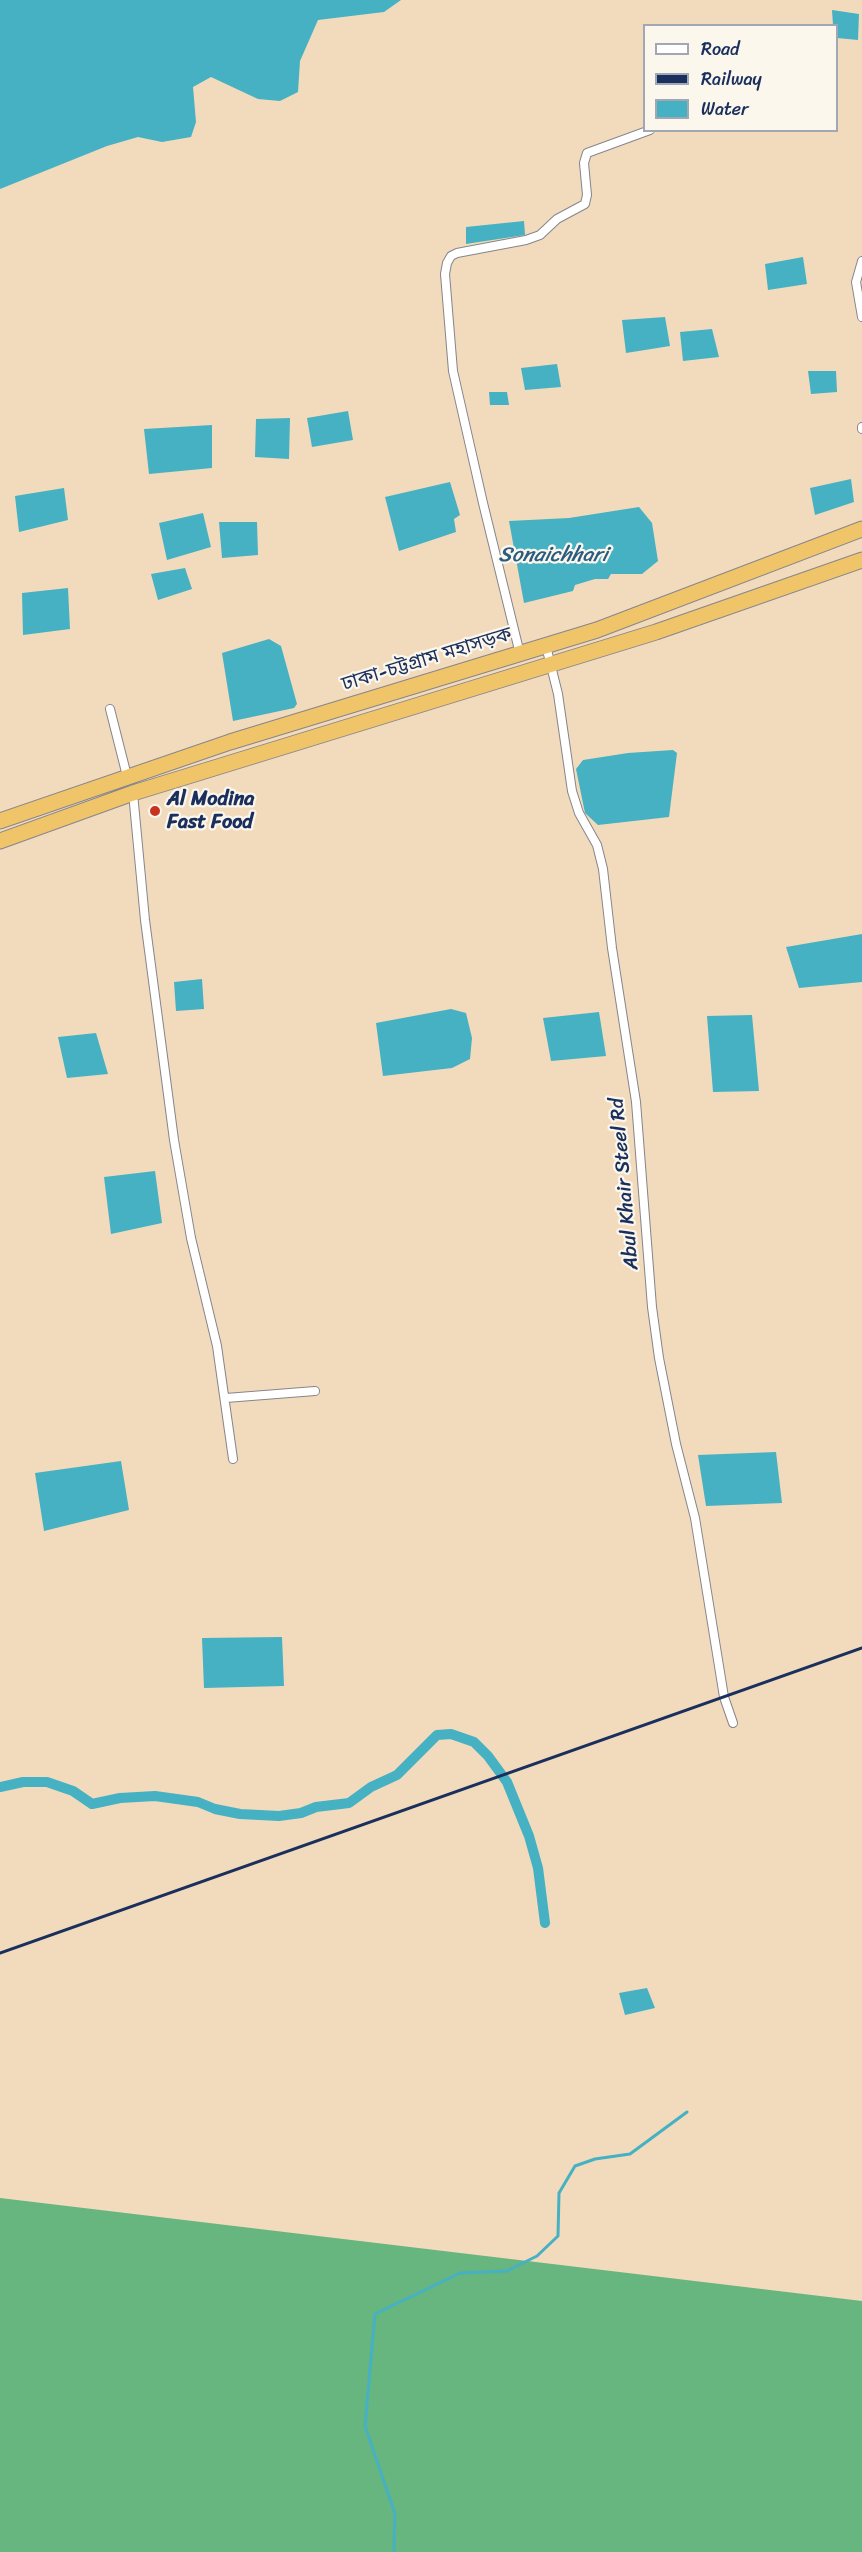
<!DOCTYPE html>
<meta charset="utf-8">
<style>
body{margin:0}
#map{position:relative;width:862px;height:2552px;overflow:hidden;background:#f1dbbc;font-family:Sriracha,sans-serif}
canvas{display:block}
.legend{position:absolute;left:643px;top:24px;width:195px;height:108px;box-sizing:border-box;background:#fbf7ec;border:2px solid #a1a7b3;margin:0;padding:8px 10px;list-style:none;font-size:18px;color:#1b2f5e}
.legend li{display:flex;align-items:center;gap:12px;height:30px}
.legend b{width:30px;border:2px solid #a1a7b3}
</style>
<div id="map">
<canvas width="862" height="2552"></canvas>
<ul class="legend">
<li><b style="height:8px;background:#fff"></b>Road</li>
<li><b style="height:8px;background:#1b2f5e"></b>Railway</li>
<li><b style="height:16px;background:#45b1c3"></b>Water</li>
</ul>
</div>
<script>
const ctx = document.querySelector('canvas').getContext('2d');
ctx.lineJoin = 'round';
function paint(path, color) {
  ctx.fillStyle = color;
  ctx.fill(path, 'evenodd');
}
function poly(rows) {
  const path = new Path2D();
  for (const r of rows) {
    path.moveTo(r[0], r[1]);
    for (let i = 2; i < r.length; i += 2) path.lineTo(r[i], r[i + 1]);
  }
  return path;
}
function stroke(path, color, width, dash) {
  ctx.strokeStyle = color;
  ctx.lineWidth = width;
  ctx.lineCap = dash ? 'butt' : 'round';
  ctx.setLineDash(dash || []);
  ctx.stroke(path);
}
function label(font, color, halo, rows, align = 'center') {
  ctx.font = font + ' Sriracha,"Noto Sans Bengali",sans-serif';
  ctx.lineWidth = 4.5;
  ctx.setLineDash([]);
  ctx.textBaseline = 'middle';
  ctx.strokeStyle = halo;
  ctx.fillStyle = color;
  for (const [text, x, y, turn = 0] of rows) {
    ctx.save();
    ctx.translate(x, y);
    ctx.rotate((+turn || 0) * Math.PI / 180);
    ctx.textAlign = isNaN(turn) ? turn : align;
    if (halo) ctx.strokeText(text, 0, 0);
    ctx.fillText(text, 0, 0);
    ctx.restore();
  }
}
const forest = poly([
 [0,2198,862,2301,862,2552,0,2552]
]);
const water = poly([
 [0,0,401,0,384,12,318,20,300,61,298,92,280,101,258,99,211,77,193,87,196,122,191,137,162,142,138,137,107,146,0,189],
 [832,10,859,14,858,40,837,38,836,26,833,25],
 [524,221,525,235,466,244,466,227],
 [803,257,807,284,768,290,765,264],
 [665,317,670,346,626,353,622,320],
 [712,329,719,357,683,361,680,332],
 [557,364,561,387,525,390,521,368],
 [808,371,836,371,837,392,811,394],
 [489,392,507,392,509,405,490,405],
 [348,411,353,440,312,447,307,418],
 [290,418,289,459,255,457,256,419],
 [212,425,212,468,149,474,144,429],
 [851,479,854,502,815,515,810,488],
 [450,482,460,515,454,519,456,532,399,551,385,497],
 [64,488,68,520,19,532,15,496],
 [639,507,652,523,658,561,642,574,611,574,608,579,595,579,575,585,573,591,524,603,509,521,569,518],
 [203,513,211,547,167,560,159,523],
 [219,522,257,522,258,555,222,558],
 [185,568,192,589,158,600,151,574],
 [68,588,70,629,23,635,22,593],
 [269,639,281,646,297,704,294,708,233,721,222,653],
 [673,750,677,753,669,817,598,825,585,813,576,769,583,760,628,753],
 [862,934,862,982,799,988,786,947],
 [202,979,204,1009,176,1011,174,982],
 [451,1009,466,1013,472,1038,470,1059,452,1068,383,1076,376,1023],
 [599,1012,606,1056,551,1061,543,1018],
 [752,1015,759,1091,713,1092,707,1016],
 [96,1033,108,1074,67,1078,58,1037],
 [155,1171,162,1223,111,1234,104,1177],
 [776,1452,782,1503,706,1506,698,1455],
 [121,1461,129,1510,44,1531,35,1473],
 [282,1637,284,1686,204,1688,202,1638],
 [647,1988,655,2008,625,2015,619,1993]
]);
const stream = poly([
 [394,2552,395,2514,365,2426,375,2314,460,2273,507,2271,537,2256,558,2236,559,2193,575,2166,595,2159,630,2154,687,2112]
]);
const canal = poly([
 [0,1787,23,1782,47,1782,73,1791,92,1804,120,1798,155,1796,198,1802,215,1809,240,1814,279,1816,301,1813,316,1807,349,1803,371,1787,397,1775,437,1735,451,1734,474,1742,488,1756,507,1782,529,1836,538,1868,545,1923]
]);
const street = poly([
 [862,261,856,282,862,317],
 [862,429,862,427],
 [546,646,558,694,572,791,579,813,597,845,603,869,612,948,636,1102,652,1307,659,1358,676,1444,695,1518,724,1697,733,1723],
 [520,654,483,503,453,371,445,274,447,263,451,256,457,253,526,240,540,235,557,219,585,204,587,195,584,163,587,153,650,130],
 [110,709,127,776],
 [133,793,145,920,174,1140,191,1238,217,1346,233,1459],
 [226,1398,315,1391]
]);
const highway = poly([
 [0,821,230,742,597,630,862,529],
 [0,841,133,793,656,632,862,560]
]);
const rail = poly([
 [0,1953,862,1648]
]);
const markers = [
 [155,811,6,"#c8321e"]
];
const streetNames = [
 ["ঢাকা-চট্টগ্রাম মহাসড়ক",427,660,-17],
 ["Abul Khair Steel Rd",625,1184,-95]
];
const poiNames = [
 ["Al Modina",167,800],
 ["Fast Food",167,823]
];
const waterNames = [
 ["Sonaichhari",553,556]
];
paint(forest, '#67b57f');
paint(water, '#45b1c3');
stroke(stream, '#45b1c3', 3);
stroke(canal, '#45b1c3', 10);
stroke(street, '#86858d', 10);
stroke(highway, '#86858d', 17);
stroke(street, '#fff', 8);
stroke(highway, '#f0c469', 15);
stroke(rail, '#1b2f5e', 3);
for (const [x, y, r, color] of markers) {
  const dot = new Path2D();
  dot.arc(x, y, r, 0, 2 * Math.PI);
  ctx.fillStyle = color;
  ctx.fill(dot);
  stroke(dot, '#fbf7ec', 2);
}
label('20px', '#1b2f5e', '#fbf7ec', streetNames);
label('bold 20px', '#1b2f5e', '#fbf7ec', poiNames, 'left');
label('italic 21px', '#2a5c81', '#fbf7ec', waterNames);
</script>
